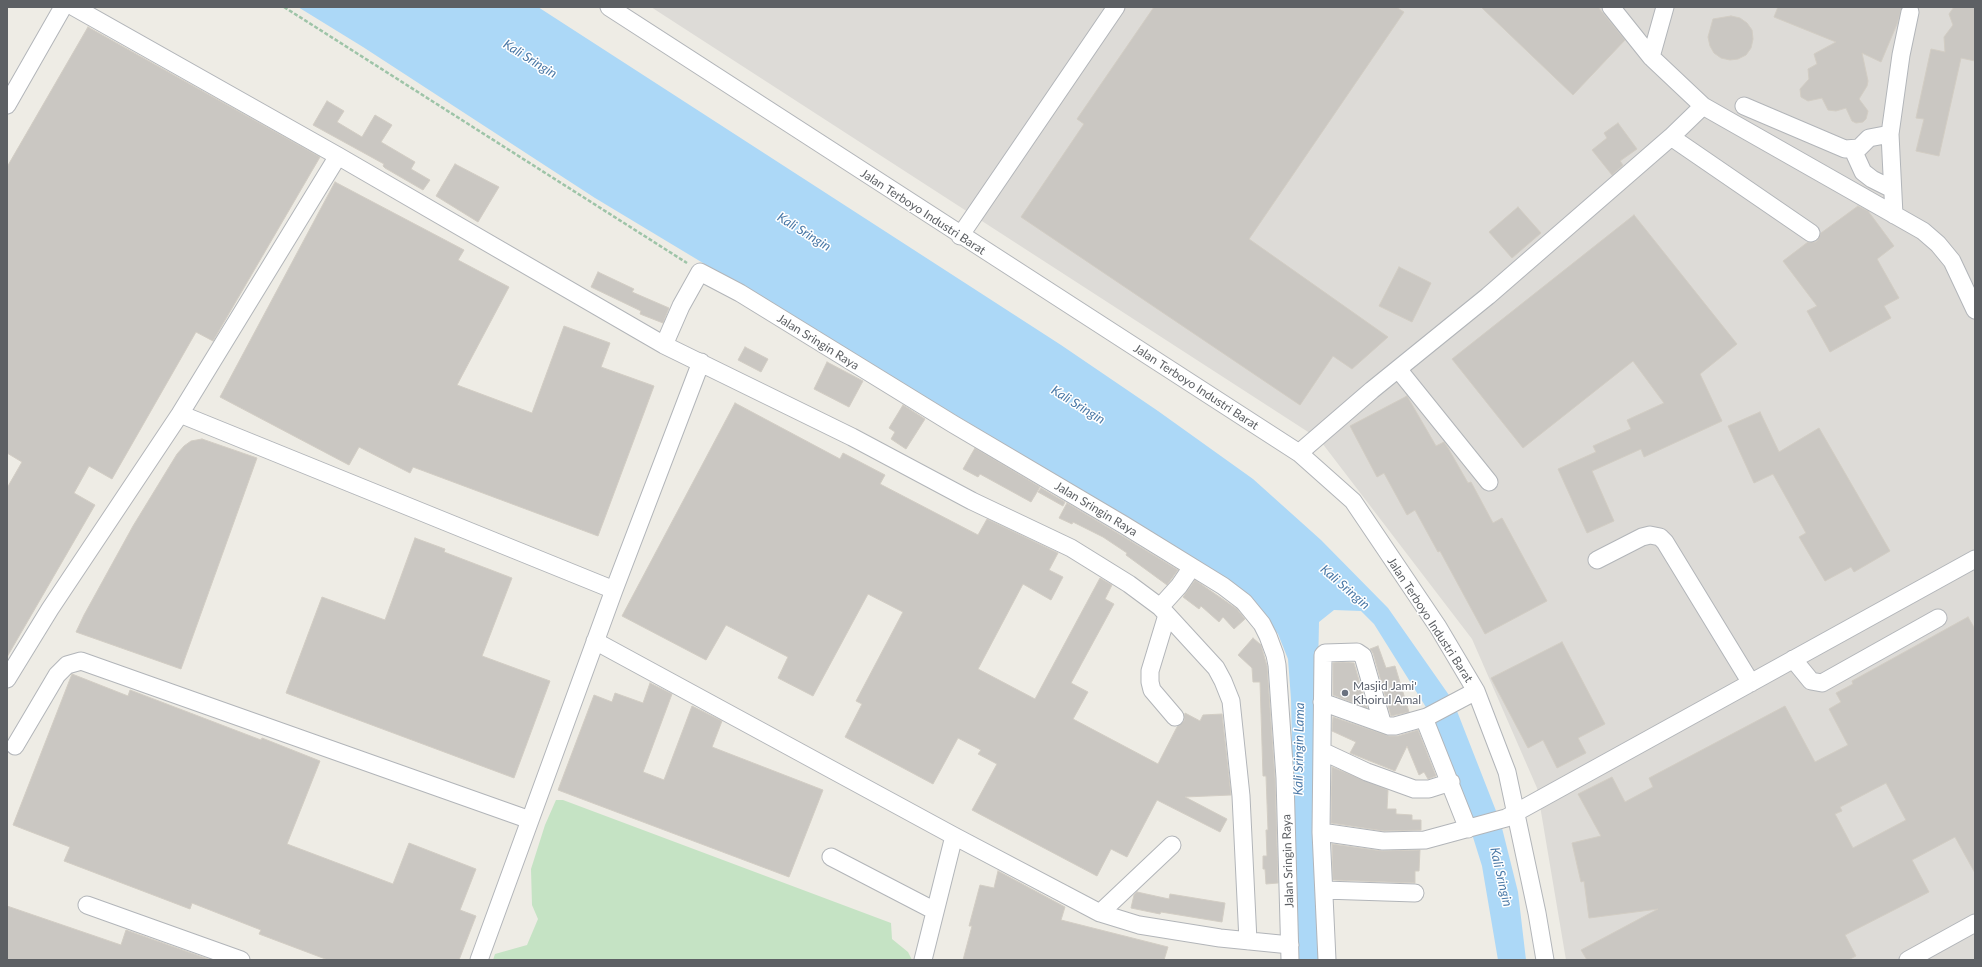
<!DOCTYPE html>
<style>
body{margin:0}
#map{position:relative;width:1982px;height:967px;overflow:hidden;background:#eeece5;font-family:Lato,sans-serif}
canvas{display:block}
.frame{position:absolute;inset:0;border:8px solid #5d6064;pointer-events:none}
</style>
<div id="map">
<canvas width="1982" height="967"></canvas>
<div class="frame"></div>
</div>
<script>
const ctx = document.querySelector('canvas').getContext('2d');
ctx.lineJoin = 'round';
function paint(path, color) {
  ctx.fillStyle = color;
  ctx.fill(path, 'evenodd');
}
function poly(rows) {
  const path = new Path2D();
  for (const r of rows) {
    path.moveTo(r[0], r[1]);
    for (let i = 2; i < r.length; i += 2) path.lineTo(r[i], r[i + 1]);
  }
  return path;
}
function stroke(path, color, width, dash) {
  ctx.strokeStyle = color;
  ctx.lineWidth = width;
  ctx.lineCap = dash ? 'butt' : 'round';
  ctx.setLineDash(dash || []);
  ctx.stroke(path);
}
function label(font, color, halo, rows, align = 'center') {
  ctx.font = font + ' Lato,sans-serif';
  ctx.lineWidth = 3;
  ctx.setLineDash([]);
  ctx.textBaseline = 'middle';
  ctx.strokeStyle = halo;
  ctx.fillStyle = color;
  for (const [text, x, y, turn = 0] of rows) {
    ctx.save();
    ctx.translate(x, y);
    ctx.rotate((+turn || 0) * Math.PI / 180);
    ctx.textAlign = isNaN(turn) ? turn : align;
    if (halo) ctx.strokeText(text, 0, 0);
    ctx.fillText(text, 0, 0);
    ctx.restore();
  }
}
const industrial = poly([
 [651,7,1975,7,1975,960,1566,960,1537,788,1472,639,1319,439]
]);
const green = poly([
 [556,800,563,800,891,923,892,939,908,952,912,960,493,960,495,954,527,945,538,919,532,905,531,869,545,825]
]);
const water = poly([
 [298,7,538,7,1061,345,1158,411,1253,479,1321,540,1388,608,1451,698,1429,712,1374,624,1361,611,1334,610,1319,622,1314,858,1320,911,1323,960,1297,960,1291,699,1288,659,1278,634,1255,601,1193,558,595,198,363,47],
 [1455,706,1498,816,1469,824,1431,718],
 [1501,824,1518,892,1526,960,1498,960,1482,866,1472,834]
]);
const building = poly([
 [1154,7,1396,7,1404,12,1249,239,1388,337,1352,369,1333,356,1300,405,1021,217,1084,124,1077,119,1154,7],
 [1481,7,1598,7,1625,40,1573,95,1481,7],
 [1778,7,1902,7,1897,24,1881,62,1862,53,1868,81,1867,86,1859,99,1868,111,1866,119,1863,122,1856,123,1852,121,1846,108,1836,111,1828,110,1822,98,1808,101,1801,97,1800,89,1809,79,1808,69,1817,64,1814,54,1836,42,1774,17,1778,7],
 [1954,7,1975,7,1975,61,1961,58,1939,156,1916,151,1924,119,1916,118,1931,49,1945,52,1944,37,1953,25,1949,14,1954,7],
 [1731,16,1740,18,1747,23,1752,30,1753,39,1751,48,1746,55,1738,59,1730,60,1721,58,1714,53,1710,46,1708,37,1713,19,1731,16],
 [88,27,320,157,213,341,196,332,112,479,89,466,74,493,95,505,7,657,7,488,22,462,7,453,7,167,88,27],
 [327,101,344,111,337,122,362,137,375,115,392,125,381,142,415,162,411,169,430,180,423,190,385,168,383,166,384,164,313,125,327,101],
 [1618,123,1637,149,1620,161,1623,165,1612,175,1592,150,1607,138,1604,133,1618,123],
 [455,164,499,187,478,222,436,196,455,164],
 [335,182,464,250,458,260,509,287,457,385,532,413,564,326,610,343,601,367,654,386,598,536,413,467,410,473,359,447,349,465,220,397,335,182],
 [1858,206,1868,211,1894,246,1877,259,1899,298,1884,306,1891,318,1830,352,1807,311,1817,306,1783,261,1808,242,1816,242,1819,238,1821,233,1858,206],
 [1518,207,1541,233,1512,258,1489,232,1518,207],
 [1634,215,1737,344,1700,374,1722,421,1644,457,1641,449,1592,471,1614,521,1587,533,1558,469,1596,452,1593,446,1631,429,1627,420,1664,403,1633,361,1523,448,1452,359,1634,215],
 [1399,267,1431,283,1412,322,1379,306,1399,267],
 [598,272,634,289,632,292,669,308,663,323,640,314,641,311,591,287,598,272],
 [745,347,768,359,761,372,738,360,745,347],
 [827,362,863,381,849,407,814,389,827,362],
 [1407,396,1436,446,1444,442,1448,448,1468,483,1471,482,1493,523,1502,518,1547,601,1485,634,1440,551,1438,552,1415,510,1407,515,1384,473,1377,477,1350,426,1407,396],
 [735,403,840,459,843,453,885,475,880,484,978,535,987,519,1058,553,1049,570,1063,577,1051,600,1023,584,978,669,1035,699,1100,578,1112,585,1105,599,1114,604,1071,683,1088,692,1073,719,1158,764,1177,727,1184,721,1185,713,1200,721,1203,715,1222,714,1231,795,1185,797,1227,819,1220,832,1157,800,1127,857,1111,849,1097,876,972,810,997,764,978,754,981,750,958,738,933,784,845,737,862,704,856,701,903,612,868,594,813,696,778,678,788,657,726,625,706,660,622,616,735,403],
 [903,405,925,419,906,449,891,439,895,432,889,428,903,405],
 [1760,412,1779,452,1819,428,1890,551,1854,572,1851,567,1825,581,1799,537,1806,533,1773,474,1754,483,1728,426,1760,412],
 [202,439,257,458,181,669,76,632,84,615,133,526,177,454,184,446,191,441,202,439],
 [975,448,1040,487,1031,502,980,474,978,477,963,469,975,448],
 [1041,488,1065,502,1063,506,1038,492,1041,488],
 [1067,503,1119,534,1178,570,1167,585,1126,555,1127,553,1103,537,1073,522,1072,524,1059,518,1067,503],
 [415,538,445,549,444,552,512,578,482,656,550,681,514,778,286,693,322,597,385,620,415,538],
 [1195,580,1237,609,1245,619,1234,629,1223,617,1219,622,1201,606,1199,609,1183,597,1195,580],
 [1968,617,1975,629,1975,873,1955,837,1912,860,1929,892,1845,935,1856,956,1848,960,1587,960,1581,950,1658,909,1589,918,1584,881,1581,882,1572,843,1601,836,1578,794,1612,777,1625,802,1653,787,1649,778,1785,706,1815,762,1848,745,1829,709,1841,702,1836,693,1853,684,1852,681,1968,617],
 [1886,783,1906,820,1853,848,1835,814,1842,811,1840,807,1886,783],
 [1253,638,1261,645,1267,666,1275,778,1278,883,1266,884,1265,869,1263,869,1263,856,1267,856,1266,830,1268,830,1266,776,1263,776,1260,682,1253,682,1252,668,1238,655,1253,638],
 [1562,642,1605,724,1578,738,1586,753,1557,768,1543,740,1528,748,1491,678,1562,642],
 [1378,646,1386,668,1395,666,1409,712,1391,716,1373,653,1370,649,1378,646],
 [1343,662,1354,663,1367,708,1333,695,1333,663,1343,662],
 [72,674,128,696,130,690,261,740,262,738,320,761,287,844,393,884,409,843,476,869,460,910,476,916,459,960,328,960,259,934,261,930,192,903,190,909,64,861,70,847,13,825,72,674],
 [650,683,672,694,643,772,664,780,692,706,722,721,712,747,823,790,789,877,558,790,594,695,612,702,615,693,643,703,650,683],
 [1333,717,1389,736,1398,736,1418,730,1436,776,1428,779,1424,772,1419,775,1407,746,1395,771,1350,753,1356,742,1332,731,1333,717],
 [1332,767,1388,790,1387,809,1396,809,1396,814,1412,815,1412,820,1421,820,1421,830,1384,831,1331,823,1332,767],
 [1332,844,1382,851,1420,850,1419,871,1415,871,1415,883,1333,880,1332,844],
 [998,871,1065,907,1061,920,1168,947,1164,960,963,960,972,926,969,926,980,885,994,888,998,871],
 [1137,892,1169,899,1170,894,1225,903,1222,922,1161,912,1160,914,1131,908,1134,895,1137,892],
 [7,906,121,945,126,930,211,960,7,960,7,906]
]);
const path = poly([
 [284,7,687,263]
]);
const minor = poly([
 [74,7,338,156,664,345,852,437,972,501,1071,548,1129,584,1160,607,1179,586,1192,567],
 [609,7,1299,453,1353,501,1438,627,1476,691,1507,772,1537,913,1545,960],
 [1611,7,1651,57,1703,106,1923,231,1938,244,1952,261,1975,310],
 [1651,57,1665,7],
 [7,105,63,7],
 [1744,106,1845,149,1859,148,1869,138,1890,134],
 [1671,137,1811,233],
 [1853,150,1863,172,1872,179,1892,189],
 [1894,215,1890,134,1901,55,1910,12],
 [960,236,1116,7],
 [664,345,681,306,700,272,740,293,953,424,1124,525,1223,586,1244,602,1262,624,1268,636,1275,655,1277,665,1285,778,1290,960],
 [1398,369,1489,482],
 [180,414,614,590],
 [1299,453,1372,390,1488,296,1671,137,1703,106],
 [1597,560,1642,537,1650,535,1660,537,1665,542,1751,683],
 [1160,607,1216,668,1223,681,1231,701,1241,796,1248,941],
 [1167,615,1150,671,1150,682,1152,690,1175,717],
 [595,641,954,836,1100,913,1139,925,1220,938,1290,945],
 [1793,659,1811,681,1822,683,1938,618],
 [7,679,50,609,180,414,338,156],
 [1322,702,1389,726,1395,726,1427,717,1476,691],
 [1424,718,1468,829],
 [15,746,57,675,67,665,81,661,530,820],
 [1322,751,1367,772,1414,789,1429,789,1451,782],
 [1321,832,1383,841,1425,840,1506,818,1975,559],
 [831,857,935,911],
 [1324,890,1415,893],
 [87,905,241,960],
 [1100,913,1172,845],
 [479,960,614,590,701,362],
 [923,960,954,836],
 [1327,960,1321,832,1323,655,1325,653,1357,652,1363,656,1382,722],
 [1908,960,1975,923]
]);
const markers = [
 [1345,693,4,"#6b7280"]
];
const streetNames = [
 ["Jalan Terboyo Industri Barat",923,212,33],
 ["Jalan Sringin Raya",818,342,32],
 ["Jalan Terboyo Industri Barat",1196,387,33],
 ["Jalan Sringin Raya",1096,509,31],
 ["Jalan Terboyo Industri Barat",1430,620,57],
 ["Jalan Sringin Raya",1288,861,-92]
];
const worshipNames = [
 ["Masjid Jami'",1353,686],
 ["Khoirul Amal",1353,700]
];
const waterNames = [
 ["Kali Sringin",530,59,32],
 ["Kali Sringin",804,232,32],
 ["Kali Sringin",1078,405,32],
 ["Kali Sringin",1345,587,41],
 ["Kali Sringin Lama",1299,749,-89],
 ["Kali Sringin",1501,877,77]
];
paint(industrial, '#dddbd7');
paint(green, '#c5e3c4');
paint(water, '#acd8f7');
paint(building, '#cac7c2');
stroke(building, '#d2cdc4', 1);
stroke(minor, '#b2b5b9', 19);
stroke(path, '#9ec4a8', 2.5, [4, 2]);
stroke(minor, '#fff', 17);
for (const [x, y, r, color] of markers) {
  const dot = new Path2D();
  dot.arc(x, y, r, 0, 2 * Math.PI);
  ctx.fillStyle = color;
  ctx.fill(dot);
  stroke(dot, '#fff', 1.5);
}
label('12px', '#5d6064', '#fff', streetNames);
label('12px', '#5b616d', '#fff', worshipNames, 'left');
label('italic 13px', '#4b79a7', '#fff', waterNames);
</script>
